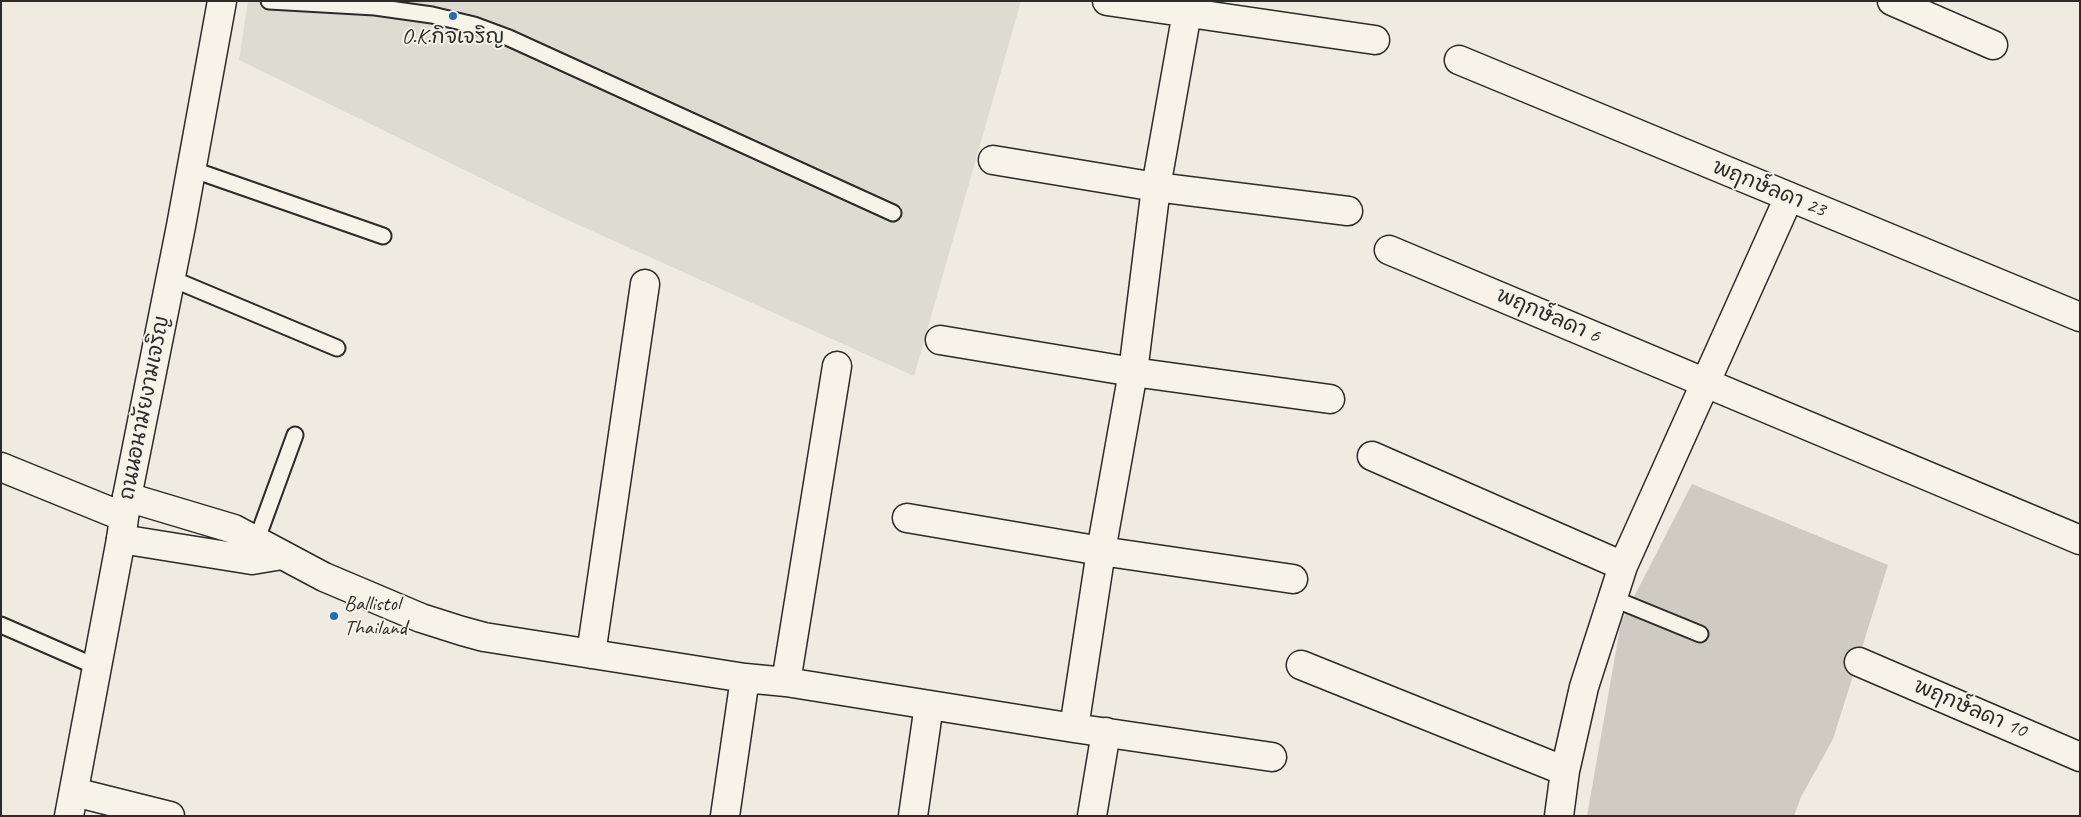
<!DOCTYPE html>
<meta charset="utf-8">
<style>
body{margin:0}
#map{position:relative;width:2081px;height:817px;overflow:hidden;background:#efebe0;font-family:Caveat,sans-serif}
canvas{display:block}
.frame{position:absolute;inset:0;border:2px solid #2b2b2b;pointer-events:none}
</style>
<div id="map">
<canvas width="2081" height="817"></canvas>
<div class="frame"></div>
</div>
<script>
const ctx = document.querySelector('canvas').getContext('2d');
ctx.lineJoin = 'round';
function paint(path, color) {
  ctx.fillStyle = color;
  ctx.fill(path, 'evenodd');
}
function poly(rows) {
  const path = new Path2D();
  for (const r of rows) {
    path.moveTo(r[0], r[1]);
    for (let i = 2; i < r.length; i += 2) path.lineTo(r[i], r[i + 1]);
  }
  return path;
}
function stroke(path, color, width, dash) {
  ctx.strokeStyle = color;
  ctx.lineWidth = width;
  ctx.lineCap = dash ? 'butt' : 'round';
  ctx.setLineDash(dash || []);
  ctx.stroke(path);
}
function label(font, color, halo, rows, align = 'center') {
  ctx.font = font + ' Caveat,"Playpen Sans Thai",sans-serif';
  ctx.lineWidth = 4;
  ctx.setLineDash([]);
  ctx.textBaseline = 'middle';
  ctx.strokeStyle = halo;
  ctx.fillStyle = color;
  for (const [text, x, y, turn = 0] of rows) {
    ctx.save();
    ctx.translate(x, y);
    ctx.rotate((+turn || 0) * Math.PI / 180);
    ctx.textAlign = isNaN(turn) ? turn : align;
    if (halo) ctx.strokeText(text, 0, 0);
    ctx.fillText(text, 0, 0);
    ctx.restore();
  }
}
const built = poly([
 [248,1,1021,1,914,376,561,217,239,60]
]);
const green = poly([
 [1692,484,1888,565,1833,739,1801,797,1794,816,1587,816,1621,622]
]);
const lane = poly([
 [269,1,375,7,432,15,474,25,509,38,893,213],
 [191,169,383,236],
 [170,278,337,348],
 [257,539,295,435],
 [1612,598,1700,634],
 [1,625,97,667]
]);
const street = poly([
 [1107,1,1375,40],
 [1892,1,1993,45],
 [1459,60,2080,317],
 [993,160,1156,187,1348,211],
 [1389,250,2080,540],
 [940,340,1133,372,1330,399],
 [1372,456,1623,566],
 [127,497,234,529,324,577,421,618,462,631,484,637,745,678,786,682,1074,728,1272,757],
 [907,518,1101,551,1293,579],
 [121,539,252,560,282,555],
 [591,654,645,284],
 [1859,662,2080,757],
 [1301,665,1565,771],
 [786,682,837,366],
 [1074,728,1101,551,1133,372,1156,187,1189,1],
 [74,792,170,816],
 [725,816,745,678],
 [913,816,929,705],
 [1092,816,1106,732],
 [1559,816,1565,771,1584,687,1623,566,1789,197]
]);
const secondary = poly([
 [1,467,124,517],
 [69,816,121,539,127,497,181,226,222,1]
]);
const markers = [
 [453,16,5,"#1f6fb2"],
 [334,616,5,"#1f6fb2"]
];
const poiNames = [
 ["O.K.กิจเจริญ",453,37],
 ["Ballistol",344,604,"left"],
 ["Thailand",344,628,"left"]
];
const streetNames = [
 ["พฤกษ์ลดา 23",1769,189,22],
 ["พฤกษ์ลดา 6",1548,316,23],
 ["ถนนอนามัยงามเจริญ",145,408,-79],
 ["พฤกษ์ลดา 10",1970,709,23]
];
paint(built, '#dedbd1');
paint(green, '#cfcbc2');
stroke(lane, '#2b2b2b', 19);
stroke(street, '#2b2b2b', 31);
stroke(secondary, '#2b2b2b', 31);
stroke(lane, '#f7f3e8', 15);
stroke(street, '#f7f3e8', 28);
stroke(secondary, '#f7f3e8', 28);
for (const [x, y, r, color] of markers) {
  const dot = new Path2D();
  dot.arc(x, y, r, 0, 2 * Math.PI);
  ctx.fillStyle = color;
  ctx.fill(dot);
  stroke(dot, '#f7f3e8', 2);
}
label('21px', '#2b2b2b', '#f7f3e8', poiNames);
label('21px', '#2b2b2b', '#f7f3e8', streetNames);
</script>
